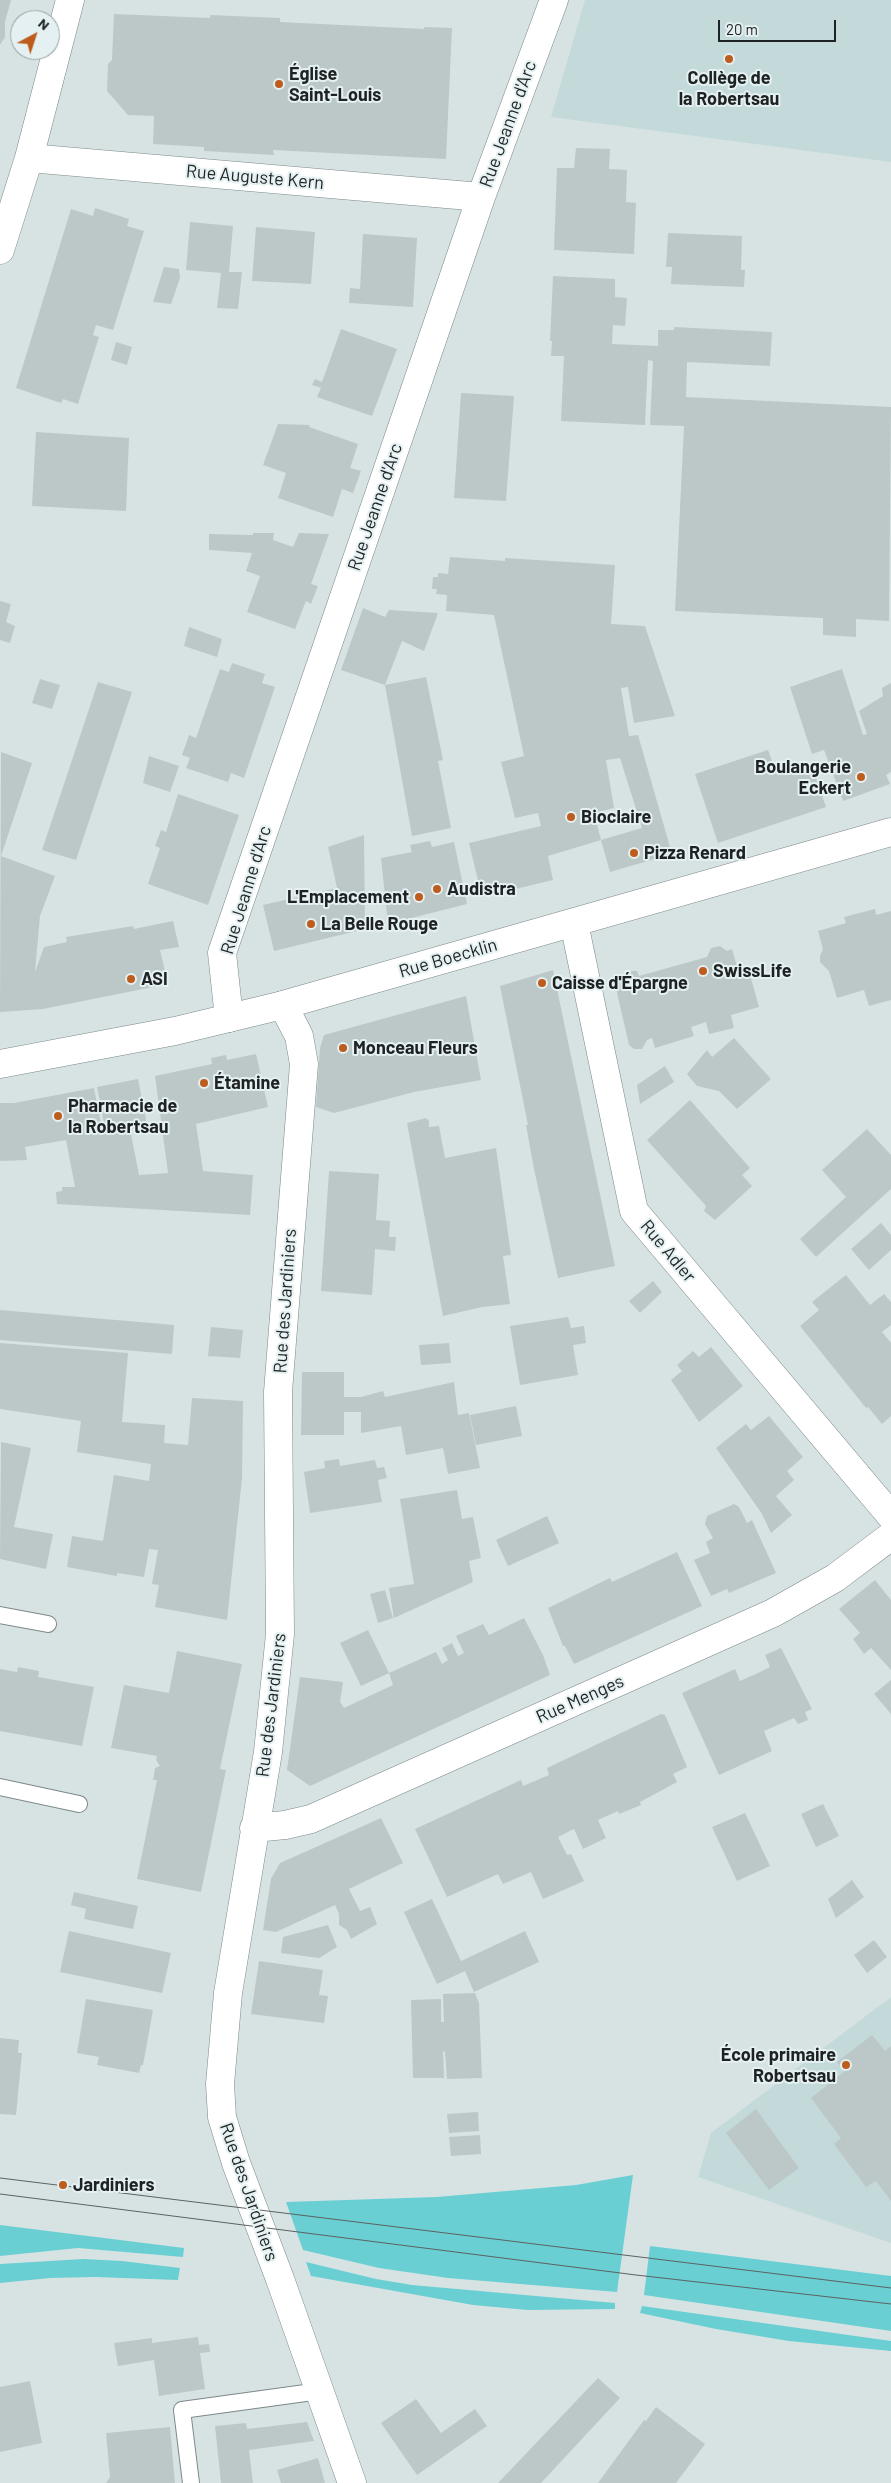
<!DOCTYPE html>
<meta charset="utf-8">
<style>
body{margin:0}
#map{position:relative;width:891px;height:2483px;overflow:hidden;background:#d7e3e3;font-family:Barlow,sans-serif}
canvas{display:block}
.north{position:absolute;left:10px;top:10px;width:50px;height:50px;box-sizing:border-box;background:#e4f0f1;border:1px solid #959e9e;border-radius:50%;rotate:40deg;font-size:14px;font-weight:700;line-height:20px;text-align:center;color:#1e2222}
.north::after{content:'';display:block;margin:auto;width:18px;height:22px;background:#bd5c1c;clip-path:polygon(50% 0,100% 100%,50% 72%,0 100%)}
.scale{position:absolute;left:718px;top:20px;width:118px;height:22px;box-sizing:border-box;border:2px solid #1e2222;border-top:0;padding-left:6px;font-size:15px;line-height:18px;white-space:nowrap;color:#1e2222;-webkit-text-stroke:4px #e4f0f1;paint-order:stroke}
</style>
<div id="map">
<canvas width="891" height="2483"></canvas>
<div class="north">N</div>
<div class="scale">20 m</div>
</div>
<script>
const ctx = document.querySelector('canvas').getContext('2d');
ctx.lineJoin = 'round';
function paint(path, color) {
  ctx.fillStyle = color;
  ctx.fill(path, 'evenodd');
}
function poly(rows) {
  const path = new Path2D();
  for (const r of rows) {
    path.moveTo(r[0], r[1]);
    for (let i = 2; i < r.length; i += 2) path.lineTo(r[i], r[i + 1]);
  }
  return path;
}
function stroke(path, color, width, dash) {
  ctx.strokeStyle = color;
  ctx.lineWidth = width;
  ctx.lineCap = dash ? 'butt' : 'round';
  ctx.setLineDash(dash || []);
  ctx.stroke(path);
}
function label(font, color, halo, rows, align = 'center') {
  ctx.font = font + ' Barlow,sans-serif';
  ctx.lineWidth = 4;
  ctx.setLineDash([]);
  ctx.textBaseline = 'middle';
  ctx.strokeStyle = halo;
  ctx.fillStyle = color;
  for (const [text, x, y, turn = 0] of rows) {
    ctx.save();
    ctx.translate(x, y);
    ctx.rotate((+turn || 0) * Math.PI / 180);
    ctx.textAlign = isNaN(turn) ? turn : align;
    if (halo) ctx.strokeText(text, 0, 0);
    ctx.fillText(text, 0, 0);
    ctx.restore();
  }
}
const built = poly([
 [585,0,891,0,891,162,551,117],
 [891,1997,891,2243,698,2177,711,2133]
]);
const green = poly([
 [633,2175,617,2292,448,2278,379,2268,303,2250,286,2202,437,2197,576,2185],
 [0,2225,184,2248,183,2257,78,2248,0,2256],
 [650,2246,891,2276,891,2331,644,2295],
 [83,2259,122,2261,180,2268,178,2280,95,2277,50,2278,0,2283,0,2264],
 [306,2262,376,2279,412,2285,615,2303,615,2309,528,2310,473,2305,311,2276],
 [642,2306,891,2341,891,2351,789,2341,716,2329,640,2313]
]);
const building = poly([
 [0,0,11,0,5,22,5,37,0,45],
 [114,14,210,18,210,15,280,18,280,22,424,29,424,27,452,28,446,159,273,150,274,155,204,151,204,147,153,144,154,116,128,115,107,91,108,64,112,60],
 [576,148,610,149,609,169,627,170,626,202,636,203,634,254,554,250,557,168,574,168],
 [95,208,129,219,127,226,144,231,113,330,96,325,93,335,99,337,78,404,63,399,61,403,16,388,71,209,93,216],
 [190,222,233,226,229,272,242,272,238,309,217,308,221,273,186,270],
 [256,227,315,232,311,284,252,281],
 [668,233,742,236,741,270,745,270,744,287,671,284,672,267,666,267],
 [363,234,417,238,413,307,349,303,350,288,360,289],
 [164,267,179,269,180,278,171,304,153,302],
 [553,276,615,279,615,297,627,298,625,326,613,325,612,344,658,346,658,330,674,330,674,327,772,332,770,366,687,362,686,397,891,407,889,621,856,619,856,637,823,635,823,618,675,611,684,426,650,425,653,361,648,360,645,425,561,421,564,356,551,356,552,341,550,341],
 [341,329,397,349,372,416,317,397,321,388,312,385,315,379,322,382],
 [116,342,132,347,127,365,111,360],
 [461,393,514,396,506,501,454,498],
 [278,424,310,425,309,427,358,444,350,468,361,471,353,493,342,489,333,517,278,498,286,473,263,465],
 [36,432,129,438,126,511,32,506],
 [253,533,274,533,273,540,293,547,299,533,329,534,311,584,318,586,311,604,306,601,295,629,247,612,260,576,246,571,252,553,209,550,209,534,253,535],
 [450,557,505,561,505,558,615,565,611,624,645,626,675,716,634,723,628,687,621,688,629,736,638,735,672,854,610,872,601,840,642,828,620,758,606,760,614,808,594,813,601,840,548,856,553,880,482,897,469,843,541,826,538,813,515,818,501,762,524,756,494,615,446,611,447,595,436,594,437,589,432,589,433,577,438,577,438,573,448,574],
 [0,601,11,604,6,622,15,626,10,643,0,640],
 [363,608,385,617,389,610,438,613,424,651,402,641,385,685,426,677,443,760,438,761,451,828,412,836,385,685,341,670],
 [189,627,222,639,217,657,184,646],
 [232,663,265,674,262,683,275,687,244,778,231,773,228,782,186,768,190,758,182,755,189,735,196,738,220,669,229,672],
 [842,669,863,735,867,734,859,711,883,696,882,688,891,683,891,772,886,775,890,784,843,801,824,750,812,754,790,687],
 [40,679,60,685,52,709,32,703],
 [98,682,132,692,76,860,42,850],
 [768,750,777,775,811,764,826,807,718,843,695,774],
 [1,752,32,763,1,856,55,876,40,916,35,972,44,947,67,942,66,937,133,926,134,929,173,921,179,947,160,950,168,984,43,1009,0,1012],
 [149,756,179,766,170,792,143,783],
 [178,794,239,815,208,905,148,884,160,848,155,846,161,830,166,832],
 [364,835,365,929,274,951,263,905,337,888,328,847],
 [430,841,432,847,454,842,467,904,388,924,381,858,412,852,410,845],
 [875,909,876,915,891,911,891,1000,869,1006,864,990,837,998,829,971,820,962,820,956,823,949,818,931,846,923,844,917],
 [720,946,727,951,732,949,739,973,749,971,759,1007,731,1015,734,1028,709,1034,706,1022,691,1027,694,1036,655,1048,652,1038,647,1040,642,1049,634,1049,629,1045,615,984,621,981,622,975,630,971,637,971,639,976,707,957,711,948],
 [553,970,615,1266,558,1278,534,1169,526,1125,528,1125,500,986],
 [466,996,481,1080,414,1092,334,1113,316,1107,320,1048,324,1035],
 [734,1038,771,1079,737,1109,719,1091,697,1086,687,1074,707,1050,712,1057],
 [256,1054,268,1107,196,1124,203,1171,253,1175,250,1215,57,1204,56,1192,62,1191,62,1187,75,1187,66,1140,25,1147,27,1160,0,1161,0,1103,14,1103,94,1088,103,1133,106,1133,97,1087,138,1079,147,1125,130,1129,139,1175,168,1173,155,1076,212,1064,211,1058,226,1055,227,1060],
 [665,1066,674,1082,640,1104,637,1085],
 [690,1100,750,1168,742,1175,752,1186,715,1220,704,1211,706,1206,647,1140],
 [426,1118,429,1121,429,1127,439,1126,445,1158,496,1148,511,1255,503,1256,510,1304,482,1307,443,1316,407,1123],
 [867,1129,891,1155,891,1189,816,1257,800,1239,846,1197,822,1170],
 [329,1171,379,1174,376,1220,390,1221,389,1237,396,1237,395,1251,375,1249,372,1295,321,1291],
 [881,1223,891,1235,891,1250,869,1270,851,1249],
 [846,1275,870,1305,884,1294,891,1302,891,1325,882,1332,891,1343,891,1416,882,1424,868,1407,866,1408,800,1326,819,1310,812,1302],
 [653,1281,662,1292,640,1313,629,1301],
 [0,1310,174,1325,172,1354,0,1340],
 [568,1317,571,1328,584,1326,586,1343,573,1345,578,1375,520,1385,510,1326],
 [211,1327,243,1330,240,1358,208,1356],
 [0,1343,128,1353,122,1422,165,1425,164,1443,188,1445,192,1398,243,1401,242,1478,227,1620,155,1607,159,1585,152,1584,158,1550,149,1549,144,1577,117,1573,117,1576,67,1567,72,1536,103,1541,114,1475,149,1481,151,1464,77,1452,81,1421,0,1409],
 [449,1343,451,1363,421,1365,419,1345],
 [711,1347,743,1386,699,1422,671,1380,682,1371,677,1365,693,1351,699,1357],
 [302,1372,344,1372,344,1397,361,1397,383,1391,385,1397,454,1382,458,1415,469,1413,480,1468,448,1474,443,1448,406,1455,401,1426,361,1433,361,1412,344,1412,344,1435,301,1435],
 [516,1406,522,1436,476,1445,470,1415],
 [769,1416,803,1457,787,1471,794,1480,776,1496,792,1515,771,1533,762,1514,716,1448,746,1424,751,1430],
 [1,1442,31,1448,14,1527,53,1534,46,1569,0,1559],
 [339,1459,340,1466,375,1460,377,1468,384,1467,387,1478,378,1480,382,1502,310,1513,304,1472,325,1468,324,1461],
 [457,1490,462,1519,473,1517,481,1558,469,1561,473,1582,394,1618,389,1588,414,1584,400,1499],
 [734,1504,739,1507,747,1523,752,1520,776,1573,729,1593,727,1589,711,1596,694,1560,710,1553,706,1542,713,1538,705,1524,707,1516],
 [547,1516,559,1543,508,1566,496,1540],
 [677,1552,702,1606,574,1664,565,1646,563,1646,548,1608,610,1578,612,1582],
 [875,1580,891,1600,891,1670,871,1648,864,1654,853,1639,860,1633,839,1609],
 [385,1590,393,1618,378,1623,370,1594],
 [524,1618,543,1655,550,1675,310,1786,287,1770,300,1677,343,1682,340,1702,344,1708,393,1685,389,1673,436,1652,442,1664,448,1660,442,1648,452,1643,458,1656,464,1653,456,1636,483,1624,489,1635],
 [368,1630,389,1673,361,1686,340,1643],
 [781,1648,812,1709,805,1712,808,1720,798,1724,794,1718,764,1731,772,1751,719,1775,682,1693,735,1669,740,1681,758,1673,770,1667,765,1655],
 [177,1651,242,1664,220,1769,226,1770,201,1892,137,1879,157,1780,153,1780,155,1768,160,1766,156,1760,157,1756,111,1748,124,1685,169,1693],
 [18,1667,39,1671,38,1677,94,1687,82,1746,0,1731,0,1669,17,1672],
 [891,1680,891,1714,874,1694],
 [661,1714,665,1715,687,1767,673,1774,677,1782,640,1802,641,1805,619,1814,618,1811,598,1820,606,1838,583,1849,574,1829,558,1837,567,1855,571,1854,584,1881,543,1899,531,1872,503,1884,498,1874,447,1897,415,1829,521,1780,523,1786,549,1775,547,1768],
 [823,1804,839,1836,816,1847,801,1814],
 [745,1813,770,1866,737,1881,712,1827],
 [381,1818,403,1863,349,1889,360,1911,370,1907,377,1924,351,1939,347,1930,339,1925,339,1914,335,1905,276,1932,263,1930,271,1879,280,1863],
 [852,1880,864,1897,836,1918,828,1899],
 [74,1892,138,1906,133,1929,84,1919,86,1909,71,1905],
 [432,1899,461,1961,525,1931,539,1962,474,1992,465,1971,437,1984,404,1912],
 [328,1925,337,1947,319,1958,281,1953,283,1937],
 [69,1931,171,1953,162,1993,60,1972],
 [874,1940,887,1957,867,1973,854,1955],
 [259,1961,323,1970,319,1995,328,1996,324,2023,251,2014],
 [475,1993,479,2003,482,2078,447,2079,445,2052,443,2051,444,2078,413,2078,411,2000,441,1999,441,2022,444,2022,443,1994],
 [86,1999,153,2010,143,2065,141,2065,139,2073,97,2065,99,2057,77,2053],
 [872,2035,885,2051,891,2046,891,2201,876,2181,866,2187,834,2144,841,2138,811,2098,845,2071,837,2062],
 [0,2038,19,2040,18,2053,22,2053,16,2115,0,2114],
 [756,2109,799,2168,769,2190,726,2133],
 [478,2112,479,2131,449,2133,447,2114],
 [480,2135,481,2154,451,2156,449,2137],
 [198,2337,199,2345,209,2344,210,2352,200,2353,205,2389,159,2396,154,2360,118,2366,114,2343,152,2338,152,2343],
 [598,2378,620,2398,541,2483,498,2483],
 [30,2381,42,2443,0,2452,0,2387],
 [416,2399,441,2433,475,2409,487,2426,417,2475,381,2423],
 [656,2407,705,2444,676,2483,598,2483,644,2420,646,2421],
 [307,2422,314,2441,249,2450,253,2483,221,2483,215,2426,246,2423,247,2429],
 [170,2427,175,2483,106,2483,110,2477,106,2433],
 [318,2458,325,2483,281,2483,277,2470]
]);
const lane = poly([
 [0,1615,48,1624],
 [0,1787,79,1804],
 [191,2483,182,2410,320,2391]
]);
const street = poly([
 [29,158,481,197],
 [0,250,29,158,70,0],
 [574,923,634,1211,891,1516],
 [283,1005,299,1036,304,1064,278,1392,280,1634,268,1752,228,1993,220,2084,222,2117,236,2163,280,2279,352,2483],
 [229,1018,222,953,481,197,554,0],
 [254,1828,285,1825,311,1819,773,1613,835,1578,891,1536]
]);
const secondary = poly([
 [0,1064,175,1031,283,1005,891,832]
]);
const tram = poly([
 [0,2178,891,2288],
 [0,2194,636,2275,891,2304]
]);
const markers = [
 [729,59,5,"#bd5c1c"],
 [279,84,5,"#bd5c1c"],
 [861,777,5,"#bd5c1c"],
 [571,817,5,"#bd5c1c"],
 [634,853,5,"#bd5c1c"],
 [437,889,5,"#bd5c1c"],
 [419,897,5,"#bd5c1c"],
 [311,924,5,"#bd5c1c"],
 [703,971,5,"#bd5c1c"],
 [131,979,5,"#bd5c1c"],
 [542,983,5,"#bd5c1c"],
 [343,1048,5,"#bd5c1c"],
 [204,1083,5,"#bd5c1c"],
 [58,1116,5,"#bd5c1c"],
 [846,2065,5,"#bd5c1c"],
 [63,2185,5,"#bd5c1c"]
];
const poiNames = [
 ["Église",289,74],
 ["Saint-Louis",289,95],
 ["Collège de",729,78,"center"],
 ["la Robertsau",729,99,"center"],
 ["Boulangerie",851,767,"right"],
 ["Eckert",851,788,"right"],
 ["Bioclaire",581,817],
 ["Pizza Renard",644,853],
 ["Audistra",447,889],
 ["L'Emplacement",409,897,"right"],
 ["La Belle Rouge",321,924],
 ["SwissLife",713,971],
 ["ASI",141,979],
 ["Caisse d'Épargne",552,983],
 ["Monceau Fleurs",353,1048],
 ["Étamine",214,1083],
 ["Pharmacie de",68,1106],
 ["la Robertsau",68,1127],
 ["École primaire",836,2055,"right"],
 ["Robertsau",836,2076,"right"],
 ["Jardiniers",73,2185]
];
const streetNames = [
 ["Rue Jeanne d'Arc",508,124,-70],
 ["Rue Auguste Kern",255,177,5],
 ["Rue Jeanne d'Arc",375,507,-71],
 ["Rue Jeanne d'Arc",246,890,-73],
 ["Rue Boecklin",448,958,-16],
 ["Rue Adler",668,1251,50],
 ["Rue des Jardiniers",285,1301,-86],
 ["Rue Menges",580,1699,-24],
 ["Rue des Jardiniers",271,1705,-83],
 ["Rue des Jardiniers",249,2192,71]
];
paint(built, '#c4dada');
paint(green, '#6acfd3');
paint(building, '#bcc8c8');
stroke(lane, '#7d8889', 18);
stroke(street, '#7d8889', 29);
stroke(secondary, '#7d8889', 29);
stroke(lane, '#fff', 16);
stroke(street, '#fff', 28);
stroke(secondary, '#fff', 28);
stroke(tram, '#5b6262', 1);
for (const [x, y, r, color] of markers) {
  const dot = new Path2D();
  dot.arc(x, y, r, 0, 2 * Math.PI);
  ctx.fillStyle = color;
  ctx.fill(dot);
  stroke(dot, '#e4f0f1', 2);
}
label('bold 18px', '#1e2222', '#e4f0f1', poiNames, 'left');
label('18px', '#1e2222', '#e4f0f1', streetNames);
</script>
